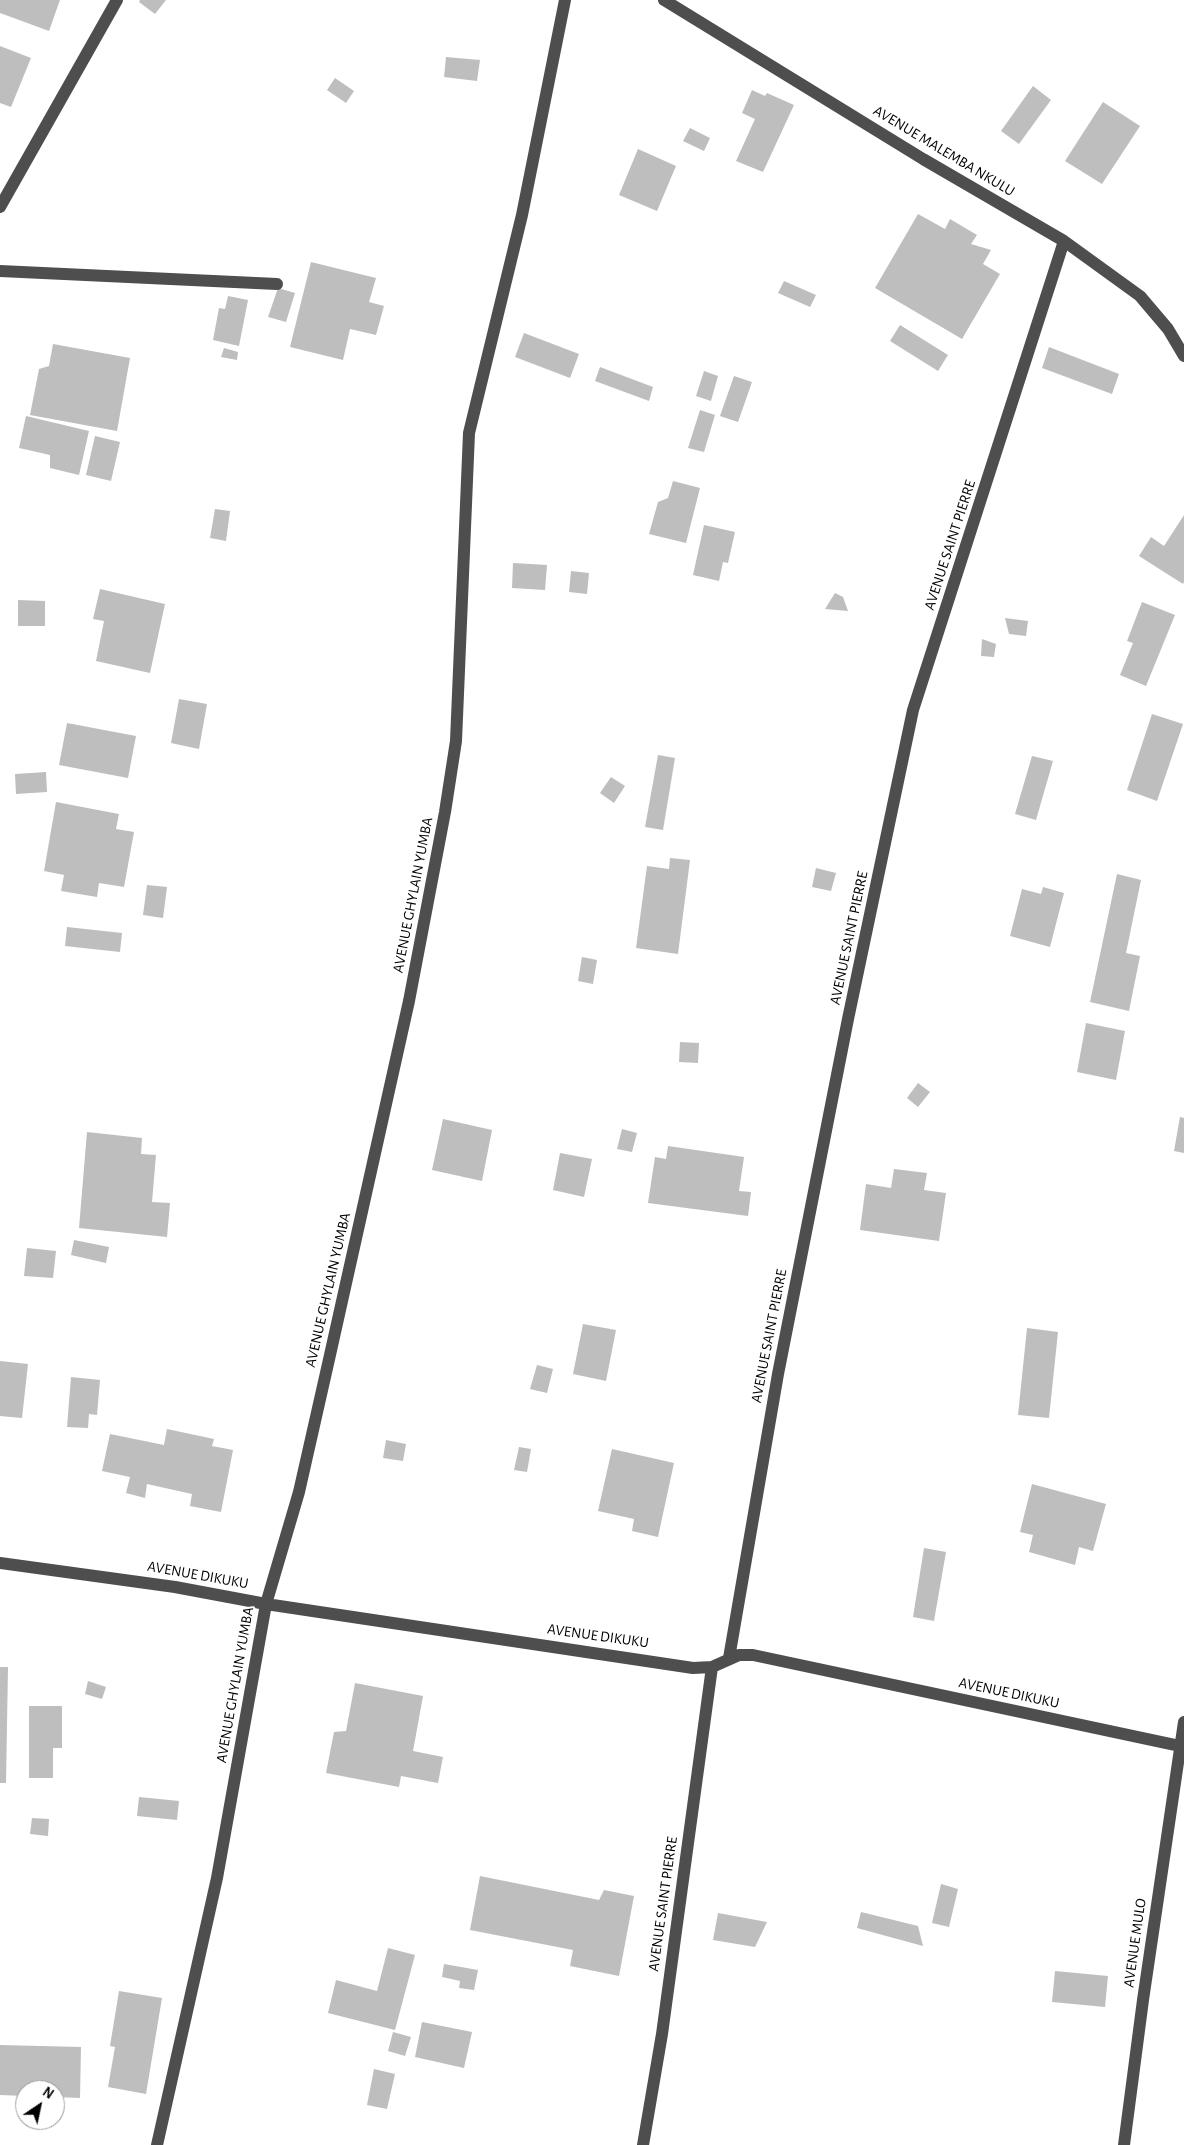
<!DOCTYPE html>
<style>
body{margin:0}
#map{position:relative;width:1184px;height:2145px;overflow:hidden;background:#fff;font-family:"Alegreya Sans",sans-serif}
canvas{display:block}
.north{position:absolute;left:15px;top:2080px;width:50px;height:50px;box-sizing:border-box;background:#fff;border:1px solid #999;border-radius:50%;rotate:34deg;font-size:14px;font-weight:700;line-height:20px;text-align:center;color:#000}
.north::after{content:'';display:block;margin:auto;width:18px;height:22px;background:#000;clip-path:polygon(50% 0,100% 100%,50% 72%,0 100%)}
</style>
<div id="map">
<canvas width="1184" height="2145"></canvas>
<div class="north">N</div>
</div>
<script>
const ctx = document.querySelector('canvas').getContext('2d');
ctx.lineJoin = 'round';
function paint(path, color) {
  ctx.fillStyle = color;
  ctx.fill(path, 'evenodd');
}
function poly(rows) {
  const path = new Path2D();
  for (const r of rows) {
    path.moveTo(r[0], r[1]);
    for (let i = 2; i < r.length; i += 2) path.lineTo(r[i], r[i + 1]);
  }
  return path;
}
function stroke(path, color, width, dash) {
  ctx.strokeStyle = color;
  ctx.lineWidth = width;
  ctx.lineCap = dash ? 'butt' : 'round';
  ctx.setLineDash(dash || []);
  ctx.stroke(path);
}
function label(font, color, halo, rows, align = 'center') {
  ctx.font = font + ' "Alegreya Sans",sans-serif';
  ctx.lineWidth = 4;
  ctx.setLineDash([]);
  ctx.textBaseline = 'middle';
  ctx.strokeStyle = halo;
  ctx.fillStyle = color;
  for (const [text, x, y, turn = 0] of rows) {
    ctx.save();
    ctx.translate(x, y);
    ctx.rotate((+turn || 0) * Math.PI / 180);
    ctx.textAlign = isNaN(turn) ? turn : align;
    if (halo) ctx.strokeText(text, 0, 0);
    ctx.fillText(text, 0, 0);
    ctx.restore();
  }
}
const building = poly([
 [0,0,60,0,49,31,0,13],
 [140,0,166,0,155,14,139,2],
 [0,46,31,58,11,107,0,103],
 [446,57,480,60,477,81,444,77],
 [335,78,354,91,346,103,327,90],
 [1033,86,1051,100,1019,144,1001,131],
 [752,90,765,96,767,93,794,105,763,172,736,161,755,119,742,113],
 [1103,102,1140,126,1102,184,1065,161],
 [690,128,710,138,704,151,683,141],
 [638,149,676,166,657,211,619,195],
 [918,214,945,229,950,219,977,235,971,244,991,250,983,264,1000,274,962,339,875,288],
 [311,262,376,278,369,302,384,306,376,335,350,329,343,360,290,347],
 [784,281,816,295,810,307,778,293],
 [278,288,295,293,286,322,268,317],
 [228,296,248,300,239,346,213,340,219,308,225,309],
 [900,325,948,355,938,371,890,341],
 [524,333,579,354,570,378,515,357],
 [53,344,130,358,117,431,30,415,39,369,49,366],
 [1049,347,1119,374,1112,394,1042,368],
 [224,348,238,352,237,360,221,357],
 [600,367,653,387,649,401,595,381],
 [704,371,718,376,711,401,696,396],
 [734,376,752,382,738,422,720,416],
 [700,410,715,415,704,452,688,448],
 [26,416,89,431,79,475,50,468,50,455,19,448],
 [95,436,120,442,111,481,86,475],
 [673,481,700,488,686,543,649,534,658,502,668,498],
 [215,509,230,511,226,541,210,538],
 [1184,515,1184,582,1183,584,1139,556,1151,537,1164,546],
 [704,525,735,532,728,563,723,562,719,581,693,575],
 [513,563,547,565,545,590,512,588],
 [571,571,589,573,587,594,569,592],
 [100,589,165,604,150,673,96,661,104,621,93,619],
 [835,593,843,597,848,611,825,609],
 [18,600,45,601,45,626,18,626],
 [1142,602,1175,615,1146,686,1120,675,1133,643,1127,641],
 [1005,618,1028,621,1026,636,1009,634],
 [982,639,996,644,994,657,981,656],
 [179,699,207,704,199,749,171,743],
 [1152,714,1183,724,1157,801,1127,790],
 [67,723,136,736,128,778,59,765],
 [658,755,675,758,663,830,645,827],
 [1032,756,1053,761,1036,820,1015,814],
 [46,772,47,792,16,794,15,774],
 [611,777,625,786,614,803,600,793],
 [56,802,119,814,116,829,134,832,124,887,99,883,97,897,61,891,64,875,44,871],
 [670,858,690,860,678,954,636,948,647,866,669,869],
 [816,868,836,873,831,891,812,887],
 [1117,874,1141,880,1126,953,1140,956,1129,1011,1090,1002],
 [147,885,167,887,163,918,143,915],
 [1043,887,1064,893,1050,947,1010,936,1022,889,1041,894],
 [67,927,122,933,120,952,65,946],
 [582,957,597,960,593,984,578,981],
 [1086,1023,1125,1031,1116,1080,1077,1072],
 [680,1042,699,1043,698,1063,679,1062],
 [918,1083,930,1092,918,1107,907,1098],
 [1180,1117,1184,1118,1184,1153,1174,1151],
 [443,1119,492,1130,482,1181,432,1170],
 [622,1129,637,1133,632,1152,617,1149],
 [87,1132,142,1138,141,1154,156,1155,152,1202,170,1203,167,1237,79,1228],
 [668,1146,744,1157,739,1191,751,1192,748,1216,648,1203,655,1157,666,1159],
 [560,1153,592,1159,584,1197,553,1190],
 [894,1169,927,1173,924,1190,946,1193,939,1241,860,1230,866,1184,891,1188],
 [74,1240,109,1247,106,1263,71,1255],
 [27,1248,56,1251,53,1278,24,1276],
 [583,1324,616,1330,606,1381,573,1374],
 [1027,1328,1058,1332,1049,1418,1018,1415],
 [0,1361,28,1364,22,1418,0,1416],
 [537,1365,553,1369,547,1393,530,1389],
 [71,1377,100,1380,97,1415,89,1414,88,1428,67,1427],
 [167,1429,214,1439,212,1446,233,1450,221,1512,190,1506,192,1494,147,1484,145,1498,126,1493,130,1477,102,1471,110,1434,164,1445],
 [386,1440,406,1444,403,1461,383,1458],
 [519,1447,531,1449,527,1472,514,1470],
 [612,1449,674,1463,658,1537,632,1531,634,1519,598,1511],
 [1032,1484,1106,1504,1093,1551,1079,1547,1075,1565,1029,1552,1033,1535,1020,1532],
 [924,1548,946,1552,934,1621,913,1617],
 [0,1667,8,1667,6,1783,0,1783],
 [88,1681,106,1687,102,1699,85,1694],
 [355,1683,423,1696,413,1751,443,1757,438,1783,401,1776,399,1787,326,1773,334,1732,346,1731],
 [29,1706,62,1706,62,1748,53,1748,53,1778,29,1778],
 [139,1797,179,1801,177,1820,137,1816],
 [32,1818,49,1819,48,1836,30,1834],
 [480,1876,599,1900,604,1890,634,1896,619,1976,570,1966,573,1950,470,1930],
 [941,1884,958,1889,949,1927,932,1923],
 [861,1912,918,1926,923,1946,857,1928],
 [718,1913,767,1922,755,1947,713,1940],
 [388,1948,415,1955,395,2030,328,2013,336,1980,377,1991],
 [444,1964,478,1970,474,1990,459,1988,460,1981,442,1977],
 [1055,1971,1108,1976,1105,2007,1052,2002],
 [119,1991,162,1998,146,2094,108,2087,115,2047,110,2046],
 [422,2022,472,2032,464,2068,415,2057],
 [393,2032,411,2037,405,2056,388,2051],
 [0,2045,81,2047,80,2098,55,2097,55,2090,25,2090,25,2096,0,2095],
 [374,2069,395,2074,387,2109,367,2105]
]);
const minor = poly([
 [664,0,923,159,1064,241,1140,296,1168,329,1184,356],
 [0,207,117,0],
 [0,271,277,284],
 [0,1563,175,1587,266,1604,693,1668,712,1667,739,1655,753,1655,1184,1747],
 [729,1658,778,1374,848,1019,913,710,1064,241],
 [157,2145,217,1878,266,1604,299,1492,330,1355,409,1001,445,812,456,741,469,433,522,215,565,0],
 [643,2145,662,2034,712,1667],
 [1124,2145,1143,2000,1184,1722]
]);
const streetNames = [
 ["AVENUE MALEMBA NKULU",944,151,31],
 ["AVENUE SAINT PIERRE",950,545,-72],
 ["AVENUE GHYLAIN YUMBA",413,895,-79],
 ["AVENUE SAINT PIERRE",849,938,-78],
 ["AVENUE GHYLAIN YUMBA",328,1290,-77],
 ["AVENUE SAINT PIERRE",769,1336,-79],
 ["AVENUE DIKUKU",198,1575,10],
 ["AVENUE DIKUKU",598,1636,8],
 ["AVENUE GHYLAIN YUMBA",235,1685,-80],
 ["AVENUE DIKUKU",1009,1693,12],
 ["AVENUE SAINT PIERRE",663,1904,-82],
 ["AVENUE MULO",1135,1943,-82]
];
paint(building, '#bebebe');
stroke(minor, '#4e4e4e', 12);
label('15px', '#000', '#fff', streetNames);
</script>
